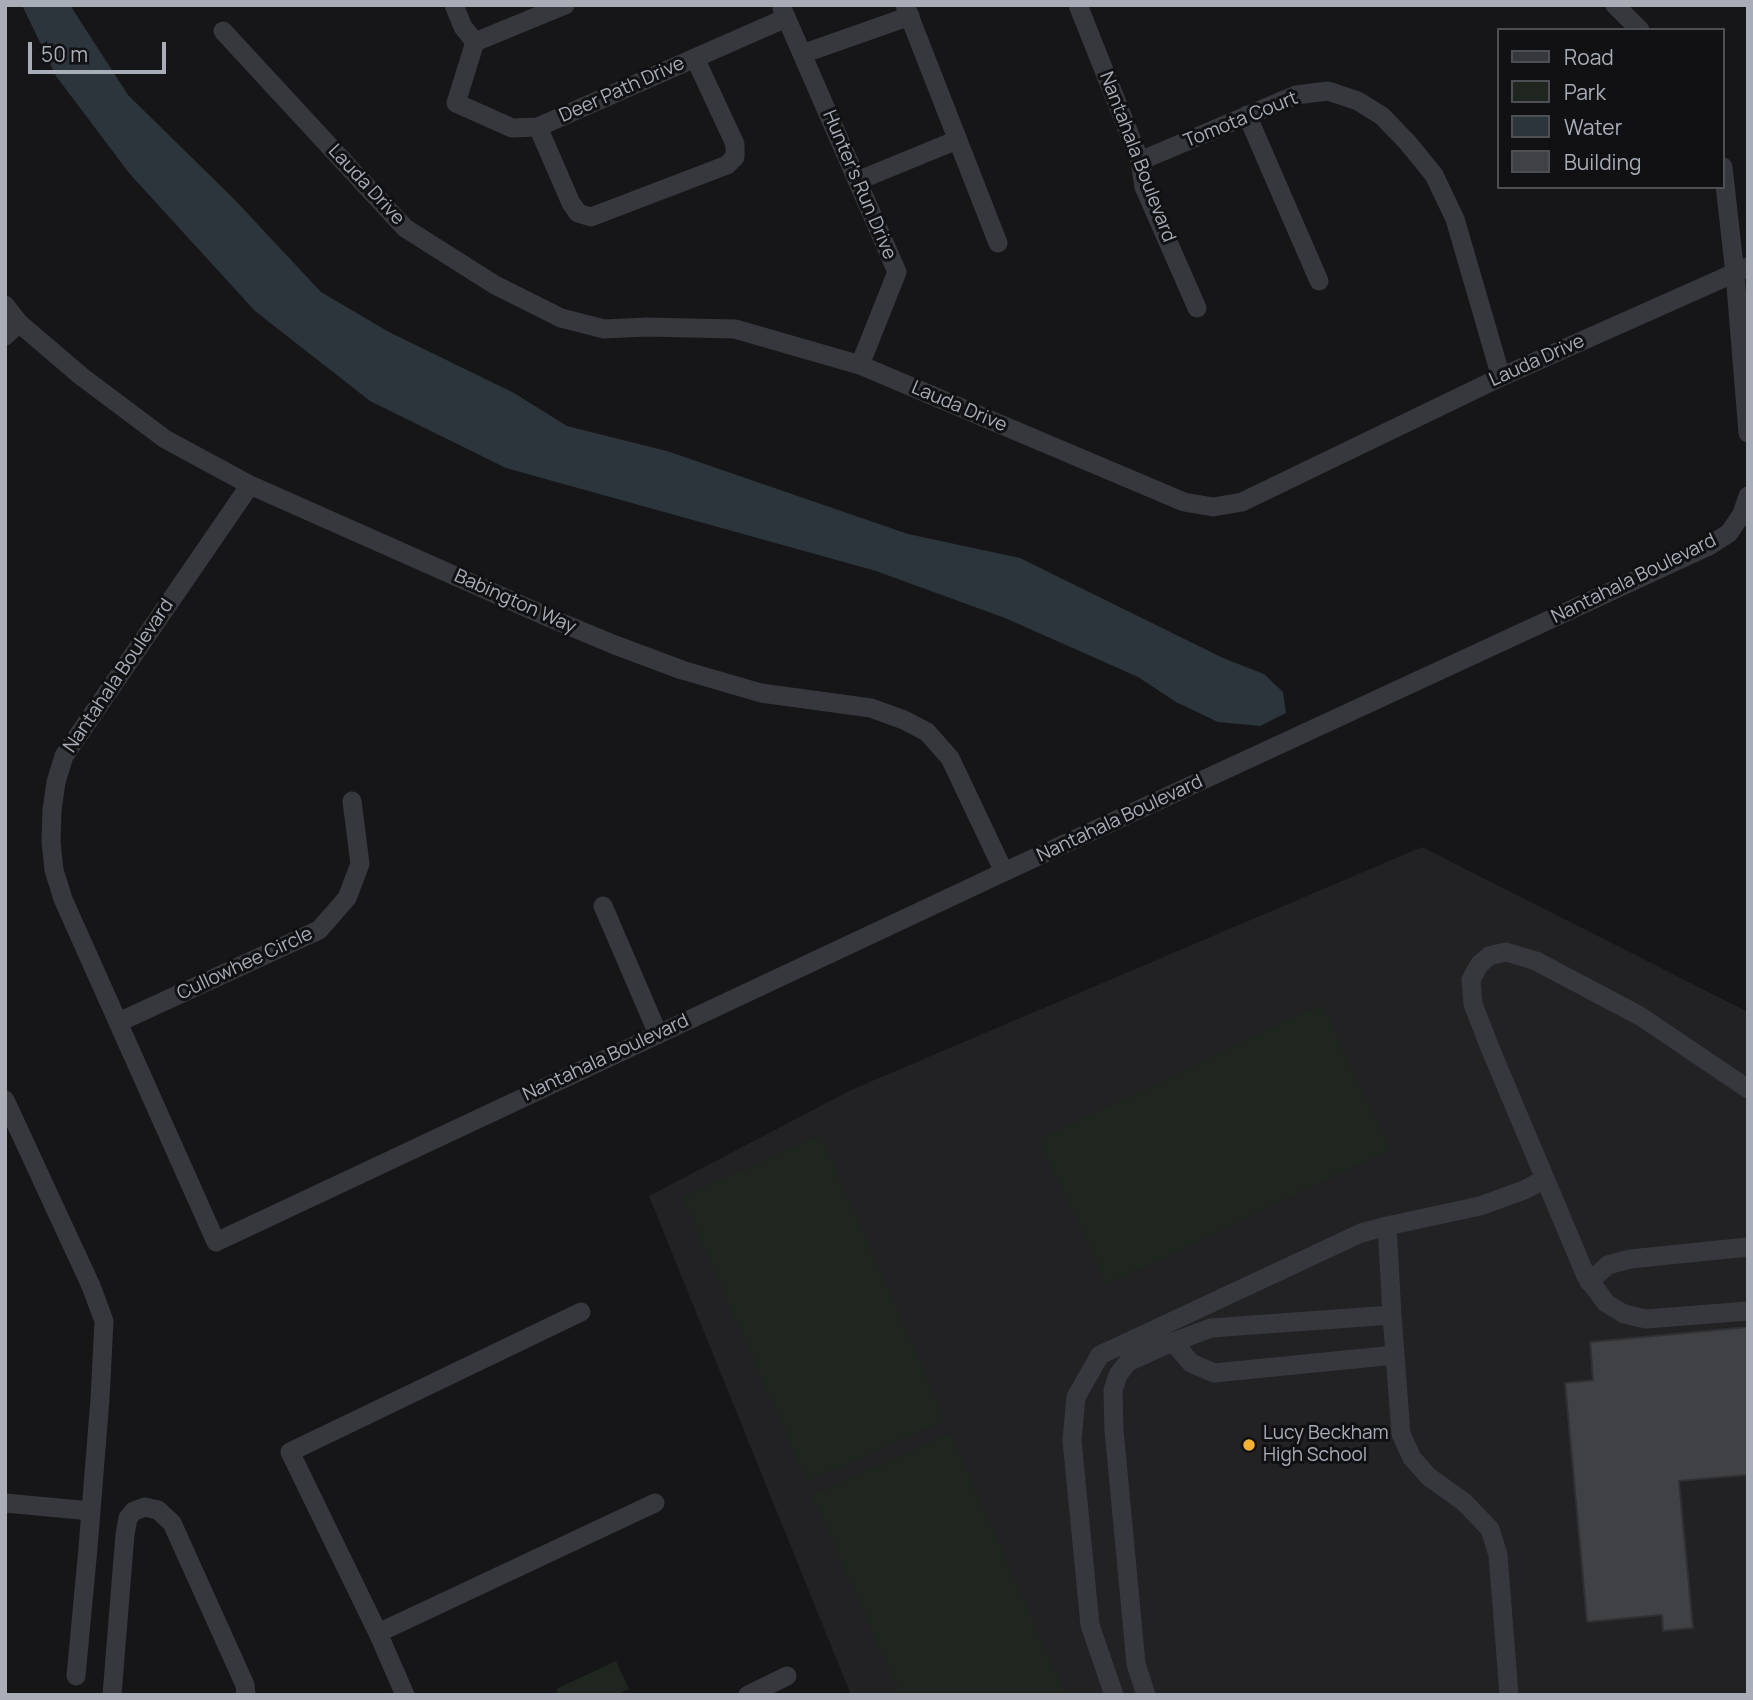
<!DOCTYPE html>
<style>
body{margin:0}
#map{position:relative;width:1753px;height:1700px;overflow:hidden;background:#161618;font-family:Manrope,sans-serif}
canvas{display:block}
.frame{position:absolute;inset:0;border:7px solid #a8adb8;pointer-events:none}
.legend{position:absolute;left:1497px;top:28px;width:228px;height:161px;box-sizing:border-box;background:#111113;border:2px solid #4d4f55;margin:0;padding:9px 12px;list-style:none;font-size:21px;color:#a8adb8}
.legend li{display:flex;align-items:center;gap:14px;height:35px}
.legend b{width:35px;border:2px solid #4d4f55}
.scale{position:absolute;left:28px;top:42px;width:138px;height:32px;box-sizing:border-box;border:4px solid #a8adb8;border-top:0;padding-left:9px;font-size:21px;line-height:24px;white-space:nowrap;color:#a8adb8;-webkit-text-stroke:5px #111113;paint-order:stroke}
</style>
<div id="map">
<canvas width="1753" height="1700"></canvas>
<div class="frame"></div>
<ul class="legend">
<li><b style="height:9px;background:#37383d"></b>Road</li>
<li><b style="height:19px;background:#1e261f"></b>Park</li>
<li><b style="height:19px;background:#2c353c"></b>Water</li>
<li><b style="height:19px;background:#404145"></b>Building</li>
</ul>
<div class="scale">50 m</div>
</div>
<script>
const ctx = document.querySelector('canvas').getContext('2d');
ctx.lineJoin = 'round';
function paint(path, color) {
  ctx.fillStyle = color;
  ctx.fill(path, 'evenodd');
}
function poly(rows) {
  const path = new Path2D();
  for (const r of rows) {
    path.moveTo(r[0], r[1]);
    for (let i = 2; i < r.length; i += 2) path.lineTo(r[i], r[i + 1]);
  }
  return path;
}
function stroke(path, color, width, dash) {
  ctx.strokeStyle = color;
  ctx.lineWidth = width;
  ctx.lineCap = dash ? 'butt' : 'round';
  ctx.setLineDash(dash || []);
  ctx.stroke(path);
}
function label(font, color, halo, rows, align = 'center') {
  ctx.font = font + ' Manrope,sans-serif';
  ctx.lineWidth = 6;
  ctx.setLineDash([]);
  ctx.textBaseline = 'middle';
  ctx.strokeStyle = halo;
  ctx.fillStyle = color;
  for (const [text, x, y, turn = 0] of rows) {
    ctx.save();
    ctx.translate(x, y);
    ctx.rotate((+turn || 0) * Math.PI / 180);
    ctx.textAlign = isNaN(turn) ? turn : align;
    if (halo) ctx.strokeText(text, 0, 0);
    ctx.fillText(text, 0, 0);
    ctx.restore();
  }
}
const built = poly([
 [1422,847,1748,1012,1748,1695,851,1695,649,1196,851,1090]
]);
const green = poly([
 [1322,1004,1391,1149,1107,1285,1039,1140],
 [821,1135,946,1420,807,1482,682,1197],
 [951,1433,1066,1695,900,1695,812,1495],
 [616,1661,629,1689,616,1695,559,1695,556,1689]
]);
const water = poly([
 [22,5,70,5,128,95,235,200,321,292,389,332,514,393,567,426,667,451,908,534,1020,558,1223,658,1264,674,1283,692,1286,713,1260,726,1218,722,1176,702,1138,677,1005,618,876,571,506,468,370,401,255,311,129,173,56,76]
]);
const building = poly([
 [1748,1327,1748,1475,1679,1481,1693,1628,1663,1631,1662,1615,1587,1622,1565,1383,1593,1380,1590,1342,1748,1327]
]);
const minor = poly([
 [454,5,463,27,475,42,565,5],
 [905,5,998,243],
 [1078,5,1140,161,1144,187,1197,308],
 [1615,5,1640,30],
 [782,8,897,272,860,365],
 [223,31,405,228,495,285,561,318,604,329,647,327,735,329,860,365,1184,502,1213,507,1242,502,1501,377,1748,267],
 [475,42,456,103,512,128,538,127,786,18],
 [802,54,910,16],
 [1247,115,1319,281],
 [538,127,571,203,578,213,591,217,727,165,735,157,735,144,695,58],
 [1140,161,1296,95,1328,91,1358,101,1382,116,1408,143,1434,175,1455,219,1501,377],
 [1723,167,1735,274,1748,433],
 [857,181,957,140],
 [5,305,19,323,81,376,165,439,250,485,550,618,615,645,682,670,761,693,871,708,904,720,927,732,950,758,1004,872],
 [5,336,19,323],
 [250,485,64,756,56,782,52,810,51,841,54,870,63,899,216,1242,1004,872,1709,546,1729,533,1742,514,1748,496],
 [603,906,658,1034],
 [119,1022,319,930,347,898,360,864,352,801],
 [1748,1089,1640,1016,1536,961,1506,952,1489,956,1479,965,1471,980,1473,1004,1490,1048,1586,1276,1606,1303,1624,1314,1646,1319,1748,1311],
 [5,1100,91,1286,104,1321,100,1399,88,1548,76,1676],
 [1589,1282,1608,1265,1630,1259,1748,1247],
 [1392,1315,1387,1226,1480,1206,1524,1190,1545,1179],
 [1173,1342,1191,1363,1214,1373,1395,1355],
 [5,1503,91,1511],
 [378,1633,655,1503],
 [112,1695,125,1534,128,1518,134,1511,145,1507,158,1510,172,1523,245,1685,246,1695],
 [405,1695,378,1633,290,1452,581,1312],
 [748,1695,787,1676],
 [1114,1695,1090,1625,1072,1440,1076,1397,1100,1355,1361,1233,1387,1226],
 [1146,1695,1136,1664,1114,1430,1113,1390,1118,1375,1128,1362,1163,1346,1211,1328,1392,1315,1401,1434,1412,1458,1429,1477,1464,1502,1490,1529,1498,1555,1509,1695]
]);
const markers = [
 [1249,1445,7,"#f2b134"]
];
const streetNames = [
 ["Deer Path Drive",622,90,-24],
 ["Tomota Court",1241,120,-22],
 ["Nantahala Boulevard",1137,157,69],
 ["Lauda Drive",366,185,47],
 ["Hunter's Run Drive",859,185,67],
 ["Lauda Drive",1537,361,-24],
 ["Lauda Drive",959,407,23],
 ["Nantahala Boulevard",1634,579,-26],
 ["Babington Way",515,602,24],
 ["Nantahala Boulevard",119,676,-56],
 ["Nantahala Boulevard",1120,819,-25],
 ["Cullowhee Circle",245,964,-25],
 ["Nantahala Boulevard",606,1058,-25]
];
const poiNames = [
 ["Lucy Beckham",1263,1434],
 ["High School",1263,1456]
];
paint(built, '#222225');
paint(green, '#1e261f');
paint(water, '#2c353c');
paint(building, '#404145');
stroke(building, '#303034', 2);
stroke(minor, '#37383d', 19);
for (const [x, y, r, color] of markers) {
  const dot = new Path2D();
  dot.arc(x, y, r, 0, 2 * Math.PI);
  ctx.fillStyle = color;
  ctx.fill(dot);
  stroke(dot, '#111113', 2.5);
}
label('19px', '#a8adb8', '#111113', streetNames);
label('19px', '#a8adb8', '#111113', poiNames, 'left');
</script>
